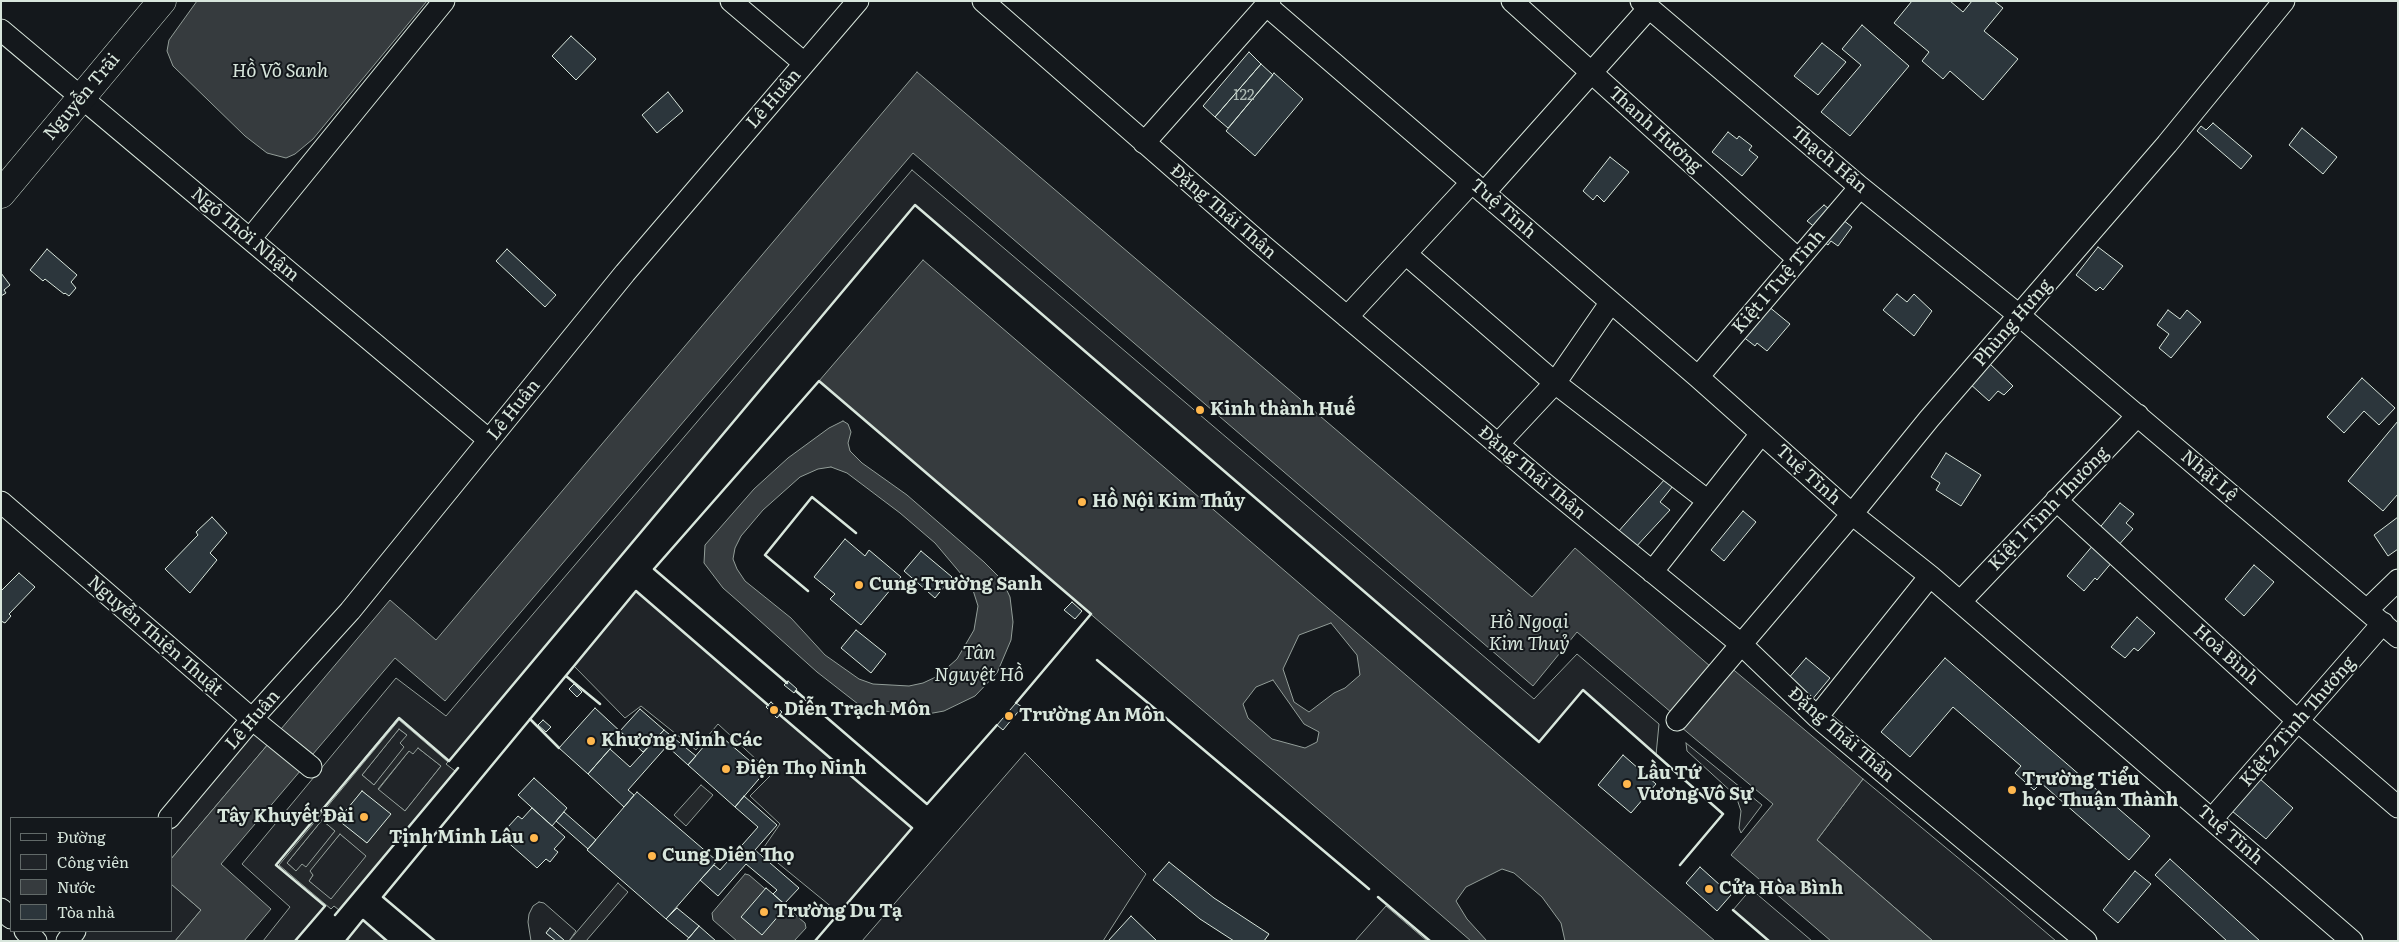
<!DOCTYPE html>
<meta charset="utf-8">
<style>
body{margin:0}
#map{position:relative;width:2399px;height:942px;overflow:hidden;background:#14181c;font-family:Literata,serif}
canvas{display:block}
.frame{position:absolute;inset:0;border:2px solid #d8e6dc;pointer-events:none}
.legend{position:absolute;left:10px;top:817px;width:162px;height:115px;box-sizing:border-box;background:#14181c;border:1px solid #626a69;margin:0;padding:6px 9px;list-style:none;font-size:15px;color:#d8e6dc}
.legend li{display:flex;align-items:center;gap:10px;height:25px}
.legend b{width:25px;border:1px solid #626a69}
</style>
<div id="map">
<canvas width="2399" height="942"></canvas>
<div class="frame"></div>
<ul class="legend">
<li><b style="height:6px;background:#14181c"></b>Đường</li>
<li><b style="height:14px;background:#202428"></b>Công viên</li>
<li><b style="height:14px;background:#363b3e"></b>Nước</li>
<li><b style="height:14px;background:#2c363c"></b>Tòa nhà</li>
</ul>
</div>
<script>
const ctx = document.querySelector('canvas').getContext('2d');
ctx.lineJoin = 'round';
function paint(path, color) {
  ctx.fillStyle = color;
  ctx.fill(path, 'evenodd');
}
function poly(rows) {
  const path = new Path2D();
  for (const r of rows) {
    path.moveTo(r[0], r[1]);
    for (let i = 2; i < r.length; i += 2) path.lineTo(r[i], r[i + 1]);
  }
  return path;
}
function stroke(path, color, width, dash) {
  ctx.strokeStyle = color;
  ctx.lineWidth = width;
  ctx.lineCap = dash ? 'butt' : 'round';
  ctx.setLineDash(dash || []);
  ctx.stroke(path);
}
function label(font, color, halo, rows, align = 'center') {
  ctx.font = font + ' Literata,serif';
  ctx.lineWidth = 4;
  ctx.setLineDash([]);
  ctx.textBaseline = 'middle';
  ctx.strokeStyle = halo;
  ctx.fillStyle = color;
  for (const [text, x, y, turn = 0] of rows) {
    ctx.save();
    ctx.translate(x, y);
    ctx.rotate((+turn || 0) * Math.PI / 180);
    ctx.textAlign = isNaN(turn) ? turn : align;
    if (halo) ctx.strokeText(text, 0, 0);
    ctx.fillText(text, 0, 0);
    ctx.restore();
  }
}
const green = poly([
 [912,170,1534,699,1577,654,1659,724,1656,755,1583,690,1539,742,915,205,449,761,398,718,276,865,325,906,295,941,263,941,290,907,242,864,396,678,446,716,912,170],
 [636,591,768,705,766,707,777,717,780,715,912,828,839,913,762,850,780,824,750,796,772,774,718,724,696,750,641,706,625,718,574,666,636,591],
 [249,727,269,743,171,859,171,823,249,727],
 [399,729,407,735,405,747,374,785,362,775,399,729],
 [1686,743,1762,805,1741,833,1739,828,1741,811,1736,796,1687,751,1686,743],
 [418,748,441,766,405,811,378,790,409,751,418,748],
 [1025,753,1146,874,1103,941,862,941,1025,753],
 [1863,779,1980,876,2056,941,1933,941,1817,840,1863,779],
 [322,820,335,831,306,868,296,871,287,863,322,820],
 [340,834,367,856,331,900,309,881,313,875,309,871,340,834],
 [171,884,201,910,175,941,74,941,83,931,171,931,171,884],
 [1751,889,1812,941,1769,941,1733,910,1751,889],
 [539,902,544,903,576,931,569,941,565,941,550,928,546,933,556,941,531,941,528,922,529,914,533,906,539,902],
 [1386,906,1427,941,1355,941,1386,906],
 [363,920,387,941,346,941,363,920]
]);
const parking = poly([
 [399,720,448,762,446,764,455,771,339,910,334,906,331,909,279,865,399,720],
 [399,729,407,735,400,743,404,747,374,785,362,775,399,729],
 [418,748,441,766,405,811,378,789,409,751,413,754,418,748],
 [362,791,390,814,367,843,339,820,362,791],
 [322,820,335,831,306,867,302,864,296,871,287,863,322,820],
 [340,834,366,856,331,899,309,881,313,875,310,871,340,834],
 [701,785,713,795,686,826,674,815,701,785],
 [618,883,628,892,586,941,569,941,618,883]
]);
const water = poly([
 [197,1,427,1,313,139,295,154,286,158,267,153,245,136,173,66,167,51,169,40,197,1],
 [917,72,1532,597,1575,548,1711,667,1672,713,1577,632,1533,686,913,153,445,701,395,658,313,754,281,729,390,600,436,640,917,72],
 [923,260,1435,700,1715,941,1565,941,1561,923,1542,897,1514,873,1502,869,1466,887,1456,901,1467,919,1487,941,1471,941,1411,889,819,381,923,260],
 [1331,623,1357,655,1360,675,1345,688,1334,693,1309,712,1294,702,1283,669,1299,635,1331,623],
 [1273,680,1304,724,1319,732,1317,742,1305,748,1272,739,1248,718,1243,704,1256,687,1273,680],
 [843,421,848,424,851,432,848,443,850,451,862,463,907,495,984,562,1002,580,1010,597,1013,622,1011,640,997,673,975,696,944,711,922,715,903,714,873,709,858,704,817,672,739,602,723,588,704,563,705,545,754,489,788,458,829,428,843,421],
 [831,467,847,473,900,513,935,543,972,587,978,606,974,630,957,659,938,676,923,683,909,686,873,684,859,679,825,655,791,618,745,581,737,569,733,559,735,548,741,536,763,510,800,477,818,469,831,467],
 [1729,666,1863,779,1817,840,1933,941,1831,941,1731,855,1773,804,1681,727,1729,666],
 [269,743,301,770,221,864,271,909,244,941,175,941,201,910,171,884,171,859,269,743],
 [745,874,749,875,805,923,806,928,794,941,737,941,713,920,712,913,745,874]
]);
const building = poly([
 [1912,1,1950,1,1963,12,1972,1,1994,1,2003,8,1984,31,2018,59,1983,100,1950,71,1943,79,1922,61,1929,52,1894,23,1912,1],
 [1862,25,1909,66,1850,136,1821,112,1861,65,1842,49,1862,25],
 [571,36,596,59,576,80,552,56,571,36],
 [1822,43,1846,62,1818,95,1794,76,1822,43],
 [1249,52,1261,64,1215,117,1203,106,1249,52],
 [1261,64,1273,75,1228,128,1215,117,1261,64],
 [1274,73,1303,99,1255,156,1226,131,1274,73],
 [668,92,683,111,657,133,642,115,668,92],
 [2213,123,2252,156,2241,169,2197,131,2201,126,2206,130,2213,123],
 [2302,128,2337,157,2323,174,2289,145,2302,128],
 [1728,132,1737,139,1739,136,1752,146,1749,150,1758,157,1742,176,1712,152,1728,132],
 [1610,157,1629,172,1604,202,1597,195,1593,200,1583,191,1610,157],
 [1824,205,1852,227,1838,246,1831,241,1828,245,1821,240,1820,231,1807,221,1824,205],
 [2098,247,2123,266,2103,290,2100,287,2096,291,2076,275,2098,247],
 [47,249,77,275,71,282,76,288,69,296,65,293,64,294,45,279,43,281,30,270,47,249],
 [507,249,556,295,545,307,496,261,507,249],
 [1,273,10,285,4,290,6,293,1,296,1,273],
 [1897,294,1907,302,1914,294,1932,311,1914,336,1883,310,1897,294],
 [1757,297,1790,324,1767,351,1757,343,1755,346,1742,336,1757,297],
 [2168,310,2180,319,2187,310,2201,322,2171,358,2159,348,2169,334,2157,325,2168,310],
 [1988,362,2013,386,2004,395,1998,391,1989,401,1969,383,1988,362],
 [2362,378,2395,408,2379,425,2364,411,2344,433,2327,417,2362,378],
 [2398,421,2398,494,2383,511,2348,481,2398,421],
 [1946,453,1981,475,1961,506,1936,490,1940,483,1931,477,1946,453],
 [1665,479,1673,486,1660,502,1670,510,1634,549,1617,533,1665,479],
 [2120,503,2134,514,2126,523,2133,529,2116,548,2097,531,2120,503],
 [1743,511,1756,522,1724,561,1711,550,1743,511],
 [212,517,227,533,210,553,217,560,190,593,165,569,198,535,196,532,212,517],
 [2398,517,2398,549,2388,556,2374,535,2398,517],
 [845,539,865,556,869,550,901,577,861,625,830,599,835,594,814,577,845,539],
 [2094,544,2113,561,2097,580,2095,578,2084,591,2067,576,2094,544],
 [921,551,952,577,935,598,904,571,921,551],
 [2254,565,2274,582,2244,616,2225,599,2254,565],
 [19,573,35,587,9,614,11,616,5,623,1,621,1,591,19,573],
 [1072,602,1082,611,1075,619,1064,610,1072,602],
 [2137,617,2155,633,2138,651,2134,648,2125,658,2111,647,2137,617],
 [856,630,886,654,871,673,841,648,856,630],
 [1806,658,1830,678,1811,701,1787,680,1806,658],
 [1945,658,2150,836,2129,860,2041,783,2034,790,2015,773,2021,766,1953,707,1910,757,1881,732,1945,658],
 [788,681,797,689,794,693,784,685,788,681],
 [574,684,582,692,577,697,569,689,574,684],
 [771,702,782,712,777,718,766,707,771,702],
 [1016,703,1022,707,1003,730,997,725,1016,703],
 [595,708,623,734,588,774,559,748,595,708],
 [640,709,664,730,643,752,620,731,640,709],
 [543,720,551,727,546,732,538,725,543,720],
 [664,730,696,756,688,765,667,746,628,790,634,795,624,807,588,774,610,749,630,767,664,730],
 [716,732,764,773,735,807,688,765,716,732],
 [1623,755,1656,784,1631,813,1598,785,1623,755],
 [534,778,567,808,552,826,518,795,534,778],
 [2260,779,2293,808,2266,839,2232,811,2260,779],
 [362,791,391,814,367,843,338,820,362,791],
 [637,792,717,861,666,919,587,850,637,792],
 [744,796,777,825,755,850,799,888,784,904,773,894,777,890,746,864,718,896,700,880,714,865,720,870,758,827,735,807,744,796],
 [532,808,565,837,554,849,558,852,550,862,546,859,537,868,504,839,511,831,508,827,518,816,522,819,532,808],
 [564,812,596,840,588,849,556,821,564,812],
 [2170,859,2260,941,2227,941,2155,875,2170,859],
 [1169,862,1214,898,1269,934,1264,941,1234,941,1200,919,1153,880,1169,862],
 [1700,867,1731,895,1717,911,1686,883,1700,867],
 [2135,871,2151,884,2118,923,2103,910,2135,871],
 [766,888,787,906,762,935,741,917,766,888],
 [677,908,699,926,689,938,666,919,677,908],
 [1131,916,1157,941,1108,941,1131,916],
 [699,926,716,941,686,941,699,926],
 [550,928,565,941,556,941,546,933,550,928]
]);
const minor = poly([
 [731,1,804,63],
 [983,1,1262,245,1545,484,1742,645,1817,717,2086,941],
 [1512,1,1798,259],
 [1641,1,1860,187,2020,316,2398,637],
 [1266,5,1698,377,1852,514,1930,576,2352,941],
 [1,30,489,440],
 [1144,143,1270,1],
 [1484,193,1649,8],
 [250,239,444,1],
 [1406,254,1555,383,1708,501],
 [1347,317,1472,182],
 [1698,377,1860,187],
 [1498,444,1555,383,1611,302],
 [2056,500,2298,721,2398,807],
 [1,502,252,719,311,767],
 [1652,572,1761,434],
 [1960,602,2138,415],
 [2367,610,2398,580],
 [1817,717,1930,576],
 [1677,720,1852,514,1929,419,2167,144,2284,1],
 [169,818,252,719,350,611,625,273,858,1],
 [2212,819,2383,623],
 [1,909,11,918],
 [25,931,36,941],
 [67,941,75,931]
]);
const major = poly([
 [1,194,162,1]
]);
const wall = poly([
 [808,591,765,555,812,497,856,533],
 [1097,660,1369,889],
 [566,676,600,704],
 [787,683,654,569,819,381,1091,614,1016,703],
 [796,691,927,804,997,725],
 [780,715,912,828,815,941],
 [530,719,559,748],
 [1378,897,1430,941],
 [1733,910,1769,941],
 [335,915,458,768],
 [295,941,325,906,276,865,399,718,449,761,915,205,1539,742,1583,690,1723,814,1680,865],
 [346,941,363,920,387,941],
 [435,941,383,897,636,591,768,705]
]);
const markers = [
 [1200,410,5,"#ffb74d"],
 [1082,502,5,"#ffb74d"],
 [859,585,5,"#ffb74d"],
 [774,710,5,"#ffb74d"],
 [1009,716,5,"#ffb74d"],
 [591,741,5,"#ffb74d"],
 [726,769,5,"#ffb74d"],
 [1627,784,5,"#ffb74d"],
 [2012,790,5,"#ffb74d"],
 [364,817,5,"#ffb74d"],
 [534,838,5,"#ffb74d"],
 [652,856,5,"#ffb74d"],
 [1709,889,5,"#ffb74d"],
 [764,912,5,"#ffb74d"]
];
const numberNames = [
 ["122",1244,96]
];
const streetNames = [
 ["Nguyễn Trãi",82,97,-50],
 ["Lê Huân",774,99,-49],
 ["Thanh Hương",1655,130,42],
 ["Thạch Hãn",1829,160,40],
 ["Tuệ Tĩnh",1503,209,41],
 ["Đặng Thái Thân",1223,212,41],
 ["Ngô Thời Nhậm",245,235,40],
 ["Kiệt 1 Tuệ Tĩnh",1779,282,-49],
 ["Phùng Hưng",2013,323,-49],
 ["Lê Huân",514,410,-51],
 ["Đặng Thái Thân",1532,473,40],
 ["Tuệ Tĩnh",1808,475,42],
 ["Nhật Lệ",2209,476,40],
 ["Kiệt 1 Tình Thương",2049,509,-46],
 ["Nguyễn Thiện Thuật",155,636,41],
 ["Hoà Bình",2226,655,42],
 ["Lê Huân",253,720,-49],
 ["Kiệt 2 Tình Thương",2298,722,-49],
 ["Đặng Thái Thân",1841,735,41],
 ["Tuệ Tĩnh",2230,835,41]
];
const poiNames = [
 ["Kinh thành Huế",1210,410],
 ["Hồ Nội Kim Thủy",1092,502],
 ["Cung Trường Sanh",869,585],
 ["Diễn Trạch Môn",784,710],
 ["Trường An Môn",1019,716],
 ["Khương Ninh Các",601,741],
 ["Điện Thọ Ninh",736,769],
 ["Lầu Tứ",1637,774],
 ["Vương Vô Sự",1637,795],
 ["Trường Tiểu",2022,780],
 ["học Thuận Thành",2022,801],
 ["Tây Khuyết Đài",354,817,"right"],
 ["Tịnh Minh Lâu",524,838,"right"],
 ["Cung Diên Thọ",662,856],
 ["Cửa Hòa Bình",1719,889],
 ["Trường Du Tạ",774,912]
];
const waterNames = [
 ["Hồ Võ Sanh",280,71],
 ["Hồ Ngoại",1529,622],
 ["Kim Thuỷ",1529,644],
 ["Tân",979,653],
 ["Nguyệt Hồ",979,675]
];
paint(green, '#202428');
stroke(green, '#939e99', 1);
paint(parking, '#24282b');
stroke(parking, '#939e99', 1);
paint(water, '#363b3e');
stroke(water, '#939e99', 1);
paint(building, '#2c363c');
stroke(building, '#d8e6dc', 1);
stroke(minor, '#d8e6dc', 23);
stroke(major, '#d8e6dc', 29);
stroke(minor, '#14181c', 21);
stroke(major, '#14181c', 28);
stroke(wall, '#d8e6dc', 2.5);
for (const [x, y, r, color] of markers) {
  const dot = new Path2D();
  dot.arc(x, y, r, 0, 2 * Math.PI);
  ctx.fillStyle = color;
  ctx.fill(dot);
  stroke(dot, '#14181c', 2);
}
label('15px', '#adbab4', null, numberNames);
label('18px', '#d8e6dc', '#14181c', streetNames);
label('bold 18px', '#d8e6dc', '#14181c', poiNames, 'left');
label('italic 19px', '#d8e6dc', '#14181c', waterNames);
</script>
